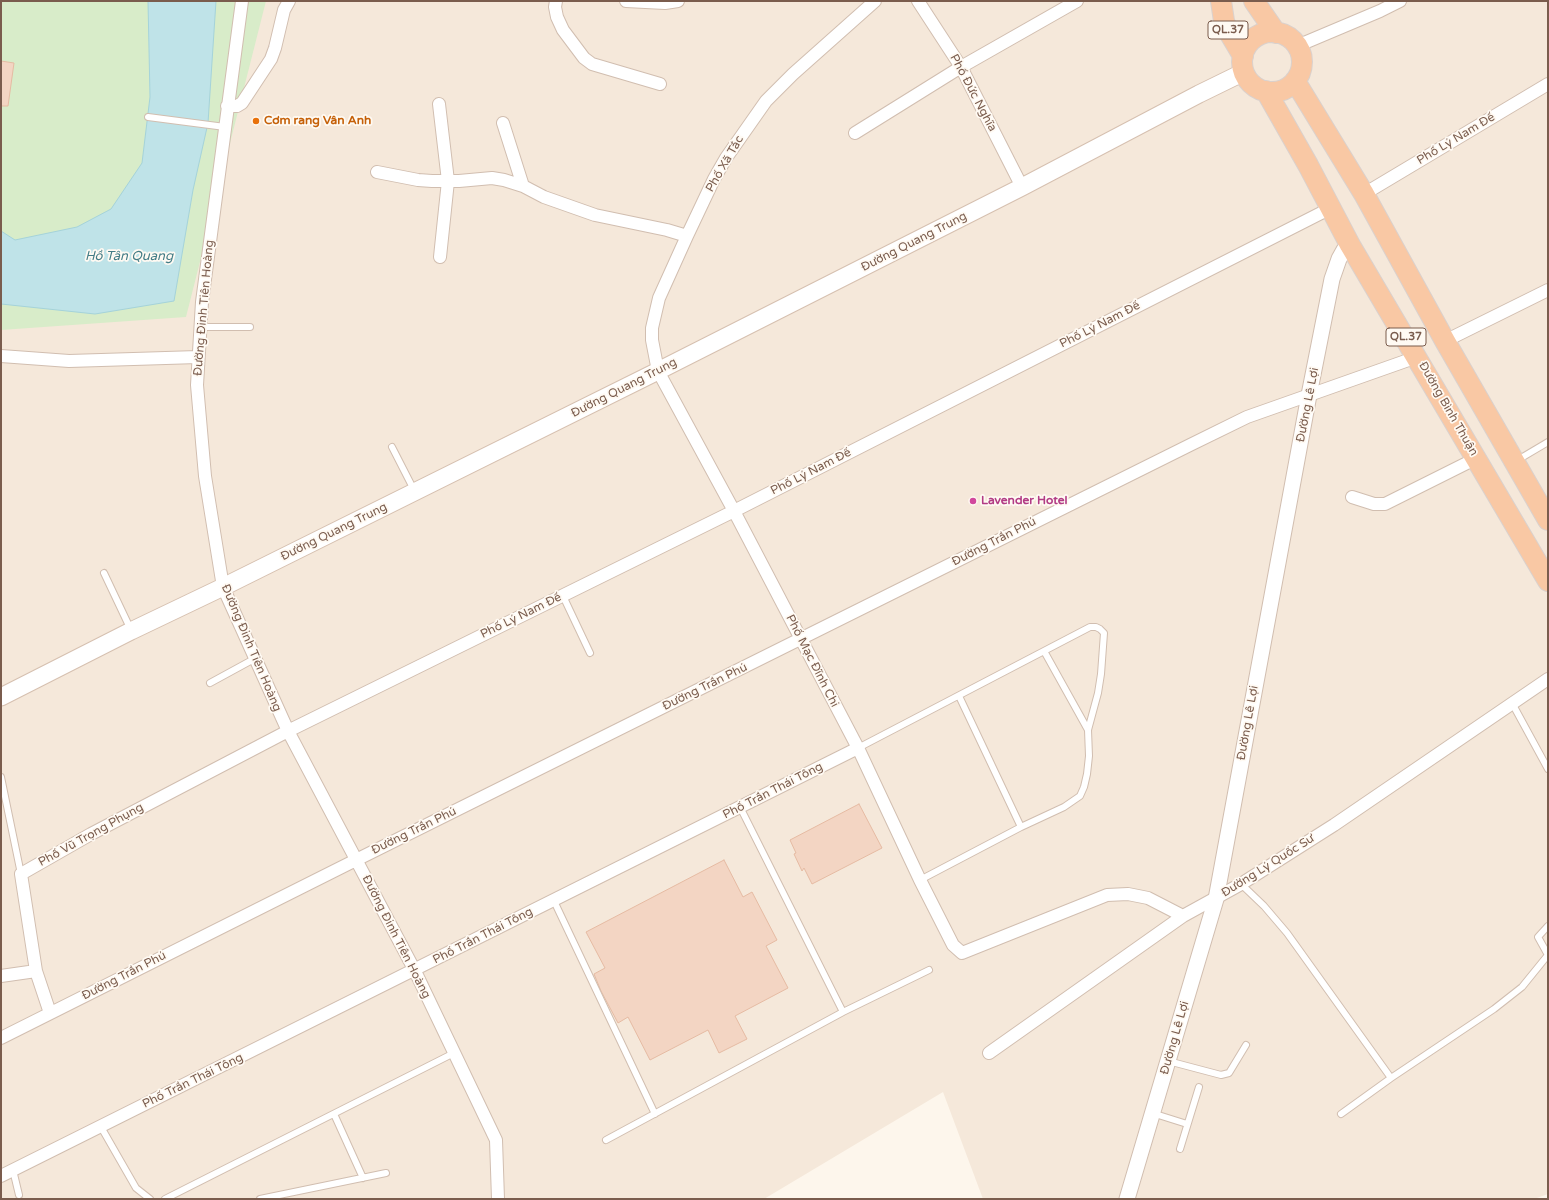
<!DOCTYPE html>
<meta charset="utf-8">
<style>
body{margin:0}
#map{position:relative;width:1549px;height:1200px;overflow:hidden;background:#fdf6ec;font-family:"Varela Round",sans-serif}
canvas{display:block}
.frame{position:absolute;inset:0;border:2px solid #7a5c4d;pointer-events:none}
</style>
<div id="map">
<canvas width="1549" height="1200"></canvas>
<div class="frame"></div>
</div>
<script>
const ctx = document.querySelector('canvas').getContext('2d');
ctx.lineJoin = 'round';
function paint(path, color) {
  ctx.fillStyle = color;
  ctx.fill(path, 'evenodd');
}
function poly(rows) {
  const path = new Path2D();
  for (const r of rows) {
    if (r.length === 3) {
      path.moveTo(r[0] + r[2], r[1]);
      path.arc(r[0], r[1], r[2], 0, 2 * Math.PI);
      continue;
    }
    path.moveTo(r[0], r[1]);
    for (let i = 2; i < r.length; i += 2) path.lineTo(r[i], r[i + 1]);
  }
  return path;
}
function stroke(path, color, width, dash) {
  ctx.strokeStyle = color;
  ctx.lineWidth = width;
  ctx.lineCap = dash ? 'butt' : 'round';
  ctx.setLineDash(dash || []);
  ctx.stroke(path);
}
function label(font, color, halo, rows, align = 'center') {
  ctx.font = font + ' "Varela Round",sans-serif';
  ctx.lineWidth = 3.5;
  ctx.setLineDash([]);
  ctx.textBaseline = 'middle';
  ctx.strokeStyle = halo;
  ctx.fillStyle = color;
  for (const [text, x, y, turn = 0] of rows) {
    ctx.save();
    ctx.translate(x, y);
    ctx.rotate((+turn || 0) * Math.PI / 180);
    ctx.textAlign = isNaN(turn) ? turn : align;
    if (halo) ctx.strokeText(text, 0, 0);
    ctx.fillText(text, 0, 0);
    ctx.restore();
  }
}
const residential = poly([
 [1,1,1548,1,1548,1194,1534,1199,983,1199,943,1092,764,1199,1,1199]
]);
const green = poly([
 [1,1,266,1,186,317,1,330]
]);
const water = poly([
 [148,1,216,1,208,123,193,190,174,301,95,314,1,304,1,231,15,240,77,227,111,209,142,163,150,97,148,1]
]);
const building = poly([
 [1,61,14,63,8,106,1,106,1,61],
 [859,804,882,848,812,884,804,868,802,871,794,854,796,853,790,840,859,804],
 [724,860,743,897,752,892,777,940,766,946,788,988,735,1016,747,1039,719,1053,708,1030,650,1060,628,1017,618,1023,601,991,594,974,605,968,586,932,724,860]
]);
const service = poly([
 [148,117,225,127],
 [200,327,250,327],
 [392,447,414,490],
 [1516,461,1548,442],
 [104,573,131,630],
 [563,596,590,653],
 [1044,651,1088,730],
 [210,683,254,659],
 [959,696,1021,827],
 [1512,703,1548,769],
 [858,748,1090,627,1096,627,1100,629,1104,633,1101,674,1098,693,1088,730,1089,756,1087,774,1084,787,1080,796,1064,807,1021,827,920,880],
 [1,777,21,874],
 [740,807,843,1012],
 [1241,884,1264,906,1287,933,1391,1078],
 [554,901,655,1114],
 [1168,1061,1221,1075,1229,1073,1246,1045],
 [1152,1113,1187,1124],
 [334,1114,363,1178],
 [1341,1114,1391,1078,1494,1009,1522,987,1548,955,1538,937,1548,926],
 [101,1127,136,1188,150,1199],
 [606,1140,843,1012,929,970],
 [1180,1149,1199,1087],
 [13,1170,19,1195],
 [165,1199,454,1053],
 [260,1199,386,1173]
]);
const minor = poly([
 [242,1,202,302,197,385,205,476,223,587,288,731,415,971,496,1140,498,1199],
 [556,1,555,7,557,17,563,30,584,58,592,64,660,84],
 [626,1,665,3,678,1],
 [875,1,793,74,766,101,726,158,714,179,687,236,659,298,652,328,652,340,658,371,734,511,858,748,920,880,953,945,962,953,1107,895,1128,894,1148,898,1183,916],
 [918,1,961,67,1022,187],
 [1297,46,1380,11,1400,1],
 [439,104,448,181,440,257],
 [227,106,237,106,242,103,271,59,275,48,284,10,289,1],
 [503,123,523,186],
 [855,133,961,67,1077,1],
 [377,172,418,180,432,181,459,181,492,178,504,180,523,186,544,197,595,215,667,230,687,236],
 [1364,194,1548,84],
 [1445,341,1548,290],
 [1,356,69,361,198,357],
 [1352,497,1374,504,1385,504,1477,458],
 [1,976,36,971],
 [50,1013,36,971,21,874,91,834,288,731,734,511,1331,208],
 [1,1038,356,860,1190,445,1247,417,1417,357],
 [989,1053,1183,916,1241,884,1334,825,1548,679],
 [1,1176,858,748]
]);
const tertiary = poly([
 [1127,1199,1216,899,1309,395,1332,279,1339,259,1344,250,1350,245]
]);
const secondary = poly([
 [1,697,131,631,223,587,658,371,1022,187,1199,94,1244,72]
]);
const trunk = poly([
 [1221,1,1224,21,1227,29,1243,56],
 [1254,1,1276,33],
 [1272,62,30],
 [1295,81,1364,194,1445,341,1548,520],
 [1266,91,1308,165,1350,245,1548,581]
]);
const markers = [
 [256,121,4,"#e8710a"],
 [973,501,4,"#d1479c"]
];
const shields = [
 [1228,30,40],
 [1406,337,40]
];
const shieldNames = [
 ["QL.37",1228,30],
 ["QL.37",1406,337]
];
const streetNames = [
 ["Phố Đức Nghĩa",973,93,62],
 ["Phố Lý Nam Đế",1456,139,-31],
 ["Phố Xã Tắc",725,164,-60],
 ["Đường Quang Trung",914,242,-27],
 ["Đường Đinh Tiên Hoàng",204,308,-85],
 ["Phố Lý Nam Đế",1100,325,-27],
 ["Đường Quang Trung",624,388,-27],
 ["Đường Lê Lợi",1308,405,-79],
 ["Đường Bình Thuận",1448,409,60],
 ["Phố Lý Nam Đế",811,472,-27],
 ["Đường Quang Trung",334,532,-26],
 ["Đường Trần Phú",994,542,-27],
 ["Phố Lý Nam Đế",521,616,-26],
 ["Đường Đinh Tiên Hoàng",251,648,67],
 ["Phố Mạc Đĩnh Chi",812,661,63],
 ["Đường Trần Phú",705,687,-26],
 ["Đường Lê Lợi",1248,723,-80],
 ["Phố Trần Thái Tông",773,791,-27],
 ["Đường Trần Phú",414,831,-26],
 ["Phố Vũ Trọng Phụng",91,835,-29],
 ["Đường Lý Quốc Sư",1268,866,-32],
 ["Phố Trần Thái Tông",483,936,-27],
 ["Đường Đinh Tiên Hoàng",396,937,63],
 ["Đường Trần Phú",124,976,-27],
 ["Đường Lê Lợi",1175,1038,-74],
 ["Phố Trần Thái Tông",193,1081,-26]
];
const foodNames = [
 ["Cơm rang Vân Anh",264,121]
];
const hotelNames = [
 ["Lavender Hotel",981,501]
];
const waterNames = [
 ["Hồ Tân Quang",129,257]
];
paint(residential, '#f5e8da');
paint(green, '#d8ecc9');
paint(water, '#bfe3e8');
stroke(water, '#a5d3da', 1);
paint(building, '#f3d5c3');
stroke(building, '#e6bba3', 1);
stroke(service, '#d1beb0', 8);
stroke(minor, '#d1beb0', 14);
stroke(tertiary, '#d1beb0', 17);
stroke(secondary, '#d6c0b0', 19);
stroke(trunk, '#dad1cd', 22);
stroke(service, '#fff', 6);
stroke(minor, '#fff', 12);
stroke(tertiary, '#fff', 15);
stroke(secondary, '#fff', 17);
stroke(trunk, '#f9c8a4', 20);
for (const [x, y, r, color] of markers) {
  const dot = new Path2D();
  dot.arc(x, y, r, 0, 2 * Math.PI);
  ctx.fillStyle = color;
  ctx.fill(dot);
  stroke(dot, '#fffaf3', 1.5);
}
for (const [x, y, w] of shields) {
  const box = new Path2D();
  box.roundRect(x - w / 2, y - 9, w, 18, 3);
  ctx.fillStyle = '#fffaf3';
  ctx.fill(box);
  stroke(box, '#7a5c4d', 1);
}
label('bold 11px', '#7a5c4d', null, shieldNames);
label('12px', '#7a5c4d', '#fffaf3', streetNames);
label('bold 12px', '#c56008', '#fffaf3', foodNames, 'left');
label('bold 12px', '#b23c85', '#fffaf3', hotelNames, 'left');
label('italic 13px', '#437c86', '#fffaf3', waterNames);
</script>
